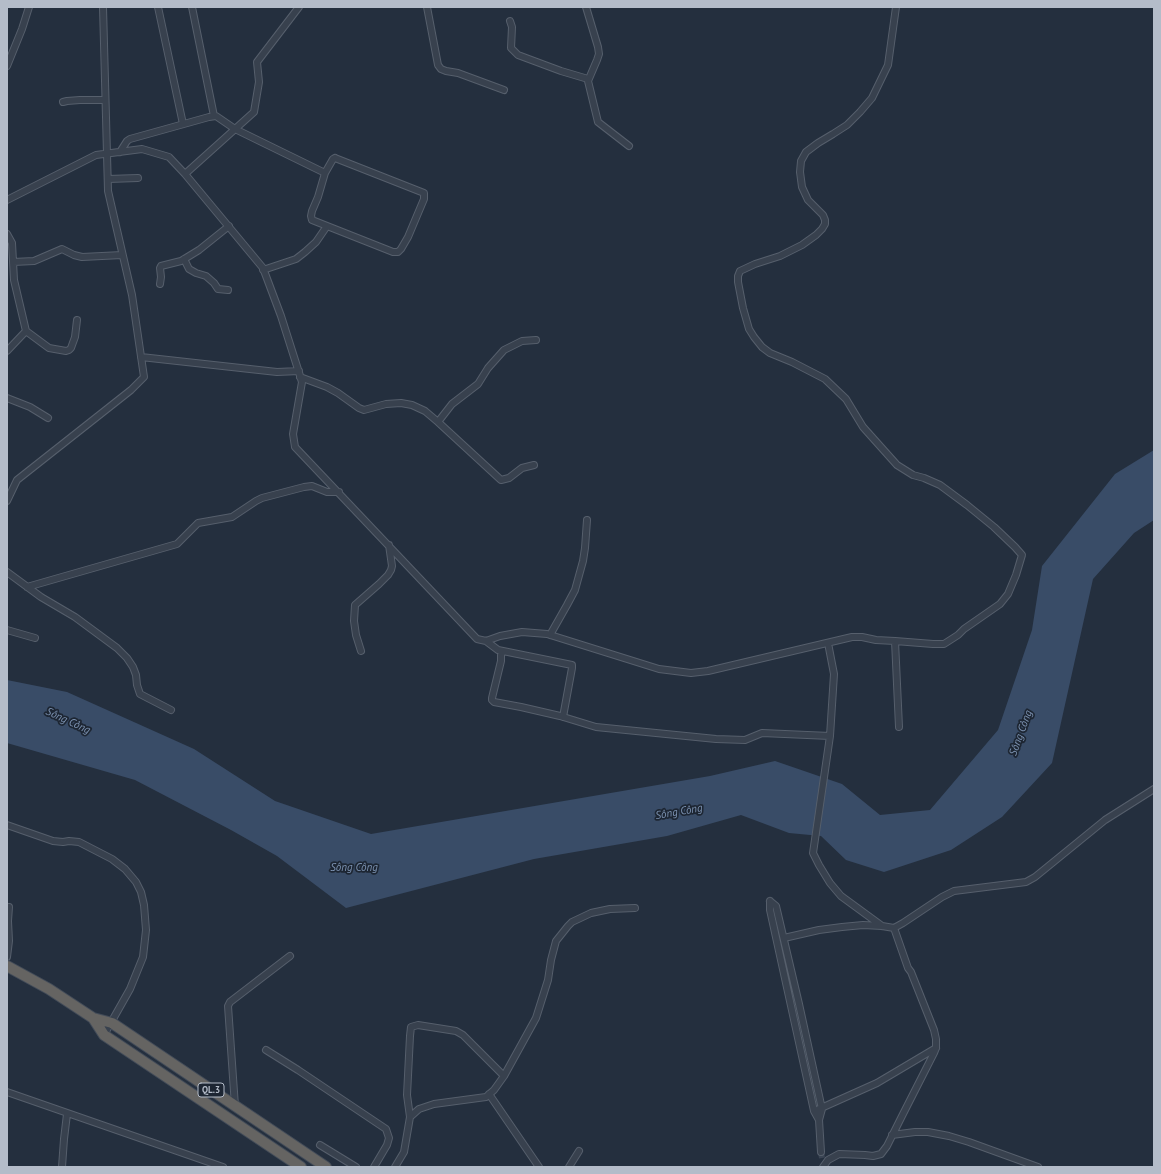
<!DOCTYPE html>
<meta charset="utf-8">
<style>
body{margin:0}
#map{position:relative;width:1161px;height:1174px;overflow:hidden;background:#242f3e;font-family:"PT Sans",sans-serif}
canvas{display:block}
.frame{position:absolute;inset:0;border:8px solid #b4bcc9;pointer-events:none}
</style>
<div id="map">
<canvas width="1161" height="1174"></canvas>
<div class="frame"></div>
</div>
<script>
const ctx = document.querySelector('canvas').getContext('2d');
ctx.lineJoin = 'round';
function paint(path, color) {
  ctx.fillStyle = color;
  ctx.fill(path, 'evenodd');
}
function poly(rows) {
  const path = new Path2D();
  for (const r of rows) {
    path.moveTo(r[0], r[1]);
    for (let i = 2; i < r.length; i += 2) path.lineTo(r[i], r[i + 1]);
  }
  return path;
}
function stroke(path, color, width, dash) {
  ctx.strokeStyle = color;
  ctx.lineWidth = width;
  ctx.lineCap = dash ? 'butt' : 'round';
  ctx.setLineDash(dash || []);
  ctx.stroke(path);
}
function label(font, color, halo, rows, align = 'center') {
  ctx.font = font + ' "PT Sans",sans-serif';
  ctx.lineWidth = 3.5;
  ctx.setLineDash([]);
  ctx.textBaseline = 'middle';
  ctx.strokeStyle = halo;
  ctx.fillStyle = color;
  for (const [text, x, y, turn = 0] of rows) {
    ctx.save();
    ctx.translate(x, y);
    ctx.rotate((+turn || 0) * Math.PI / 180);
    ctx.textAlign = isNaN(turn) ? turn : align;
    if (halo) ctx.strokeText(text, 0, 0);
    ctx.fillText(text, 0, 0);
    ctx.restore();
  }
}
const water = poly([
 [1154,450,1154,520,1134,533,1093,579,1052,763,1002,817,951,850,884,872,846,860,821,836,789,833,741,815,667,836,534,859,346,908,277,856,231,830,135,780,7,743,7,680,67,692,194,749,275,801,371,834,710,776,775,761,842,784,880,815,930,810,998,730,1032,630,1042,566,1115,474]
]);
const minorTunnel = poly([
 [821,1152,822,1158]
]);
const minor = poly([
 [158,7,183,124],
 [192,7,214,116],
 [427,7,438,65,441,69,446,71,458,73,504,90],
 [586,7,598,47,599,54,597,60,588,81,598,122,629,146],
 [510,21,512,27,511,48,518,55,561,71,588,79],
 [7,66,22,29,29,7],
 [63,102,67,101,80,100,105,100],
 [120,152,127,141,130,139,209,117,216,116,235,129,325,173],
 [335,158,424,193,424,199,408,237,401,249,398,252,393,252,312,220,311,216,312,211,318,197,325,173,333,159,335,158],
 [185,174,254,112,259,82,257,62,299,7],
 [108,179,138,178],
 [7,200,96,155,142,149,169,157,185,174,263,268,281,316,302,382,293,434,295,447,477,639,486,641,500,636,522,632,547,634,659,669,691,673,708,671,852,637,862,637,876,640,895,641,899,727],
 [7,234,12,243,14,280,26,331,7,351],
 [184,259,189,269,196,273,206,276,214,283,218,289,228,290],
 [13,262,34,261,62,249,74,255,82,257,122,255],
 [263,270,296,259,305,252,316,242,327,226],
 [160,284,161,277,160,268,161,266,181,261,199,250,229,226],
 [26,331,49,348,66,351,69,350,71,348,75,337,77,320],
 [141,357,277,372,299,371],
 [300,377,327,387,338,393,359,408,364,410,386,404,401,403,412,405,425,411,438,422,501,480,509,478,522,468,534,465],
 [7,398,30,407,48,418],
 [438,422,452,404,478,384,488,368,504,350,522,341,536,340],
 [7,501,17,480,131,390,144,377,132,295,108,191,103,7],
 [7,572,41,597,75,617,117,648,127,658,133,667,136,675,137,685,140,694,171,710],
 [27,587,177,544,198,523,232,517,256,501,262,498,304,487,312,486,327,492,339,492],
 [7,630,35,638],
 [550,635,567,605,575,590,583,561,585,548,587,520],
 [486,641,498,650,503,651,501,655,501,661,492,698,492,700,494,702,521,707,560,716,596,727,716,739,745,740,762,733,830,736,834,674,828,643],
 [895,641,933,644,944,644,958,635,964,629,1000,604,1008,594,1016,575,1022,555,1015,547,994,527,967,505,940,485,924,478,913,475,897,465,863,427,846,399,825,379,792,362,770,353,762,347,754,337,749,329,743,308,738,282,738,276,740,271,755,264,780,256,802,245,816,235,822,229,825,224,825,220,823,215,808,200,802,187,800,172,801,161,806,152,818,143,833,134,847,125,860,112,872,98,888,65,896,7],
 [361,651,356,635,354,621,355,605,379,584,388,575,391,570,392,566,389,545],
 [503,651,572,665,572,668,563,717],
 [830,736,813,853,819,865,830,883,841,896,882,926],
 [7,825,53,841,63,842,69,841,79,842,112,859,125,869,136,882,141,892,144,905,146,930,143,957,130,989,104,1035],
 [770,901,776,906,799,1004,822,1109,819,1120,814,1111,770,910,770,901],
 [784,938,819,930,842,927,863,925,882,926,894,928],
 [7,957,9,941,8,921,9,907],
 [266,1050,298,1070,386,1129,389,1138,387,1145,374,1167],
 [7,1092,223,1167],
 [489,1094,539,1167],
 [235,1106,228,1006,230,1002,290,956],
 [819,1109,877,1083,936,1048],
 [410,1117,407,1095,410,1036,411,1027,418,1025,456,1031,463,1035,504,1076],
 [819,1120,821,1152],
 [892,1135,915,1132,928,1132,949,1136,969,1142,1038,1167],
 [320,1145,356,1167],
 [62,1167,64,1139,67,1114],
 [395,1167,404,1152,410,1117,419,1109,434,1104,486,1097,494,1090,504,1076,536,1018,548,980,551,960,556,941,568,926,572,922,591,913,610,909,635,908],
 [569,1167,579,1151],
 [823,1167,828,1160,839,1154,865,1155,873,1156,881,1154,887,1146,902,1116,934,1053,936,1048,936,1039,934,1030,911,972,908,968,894,928,903,923,942,897,954,891,1026,882,1035,877,1105,820,1154,789]
]);
const trunk = poly([
 [7,966,49,989,93,1018,112,1023,326,1167],
 [93,1018,104,1035,301,1167]
]);
const shields = [
 [211,1090,26]
];
const shieldNames = [
 ["QL.3",211,1090]
];
const waterNames = [
 ["Sông Công",68,721,25],
 ["Sông Công",1021,733,-70],
 ["Sông Công",679,812,-10],
 ["Sông Công",354,868]
];
paint(water, '#394c67');
stroke(minorTunnel, '#3a4453', 6, [6, 3]);
stroke(minor, '#565f6c', 8);
stroke(trunk, '#434c59', 12);
stroke(minor, '#38414e', 6);
stroke(trunk, '#656462', 10);
for (const [x, y, w] of shields) {
  const box = new Path2D();
  box.roundRect(x - w / 2, y - 7, w, 14, 3);
  ctx.fillStyle = '#1d2633';
  ctx.fill(box);
  stroke(box, '#b4bcc9', 1);
}
label('bold 9px', '#b4bcc9', null, shieldNames);
label('italic 11px', '#7c92b1', '#1d2633', waterNames);
</script>
